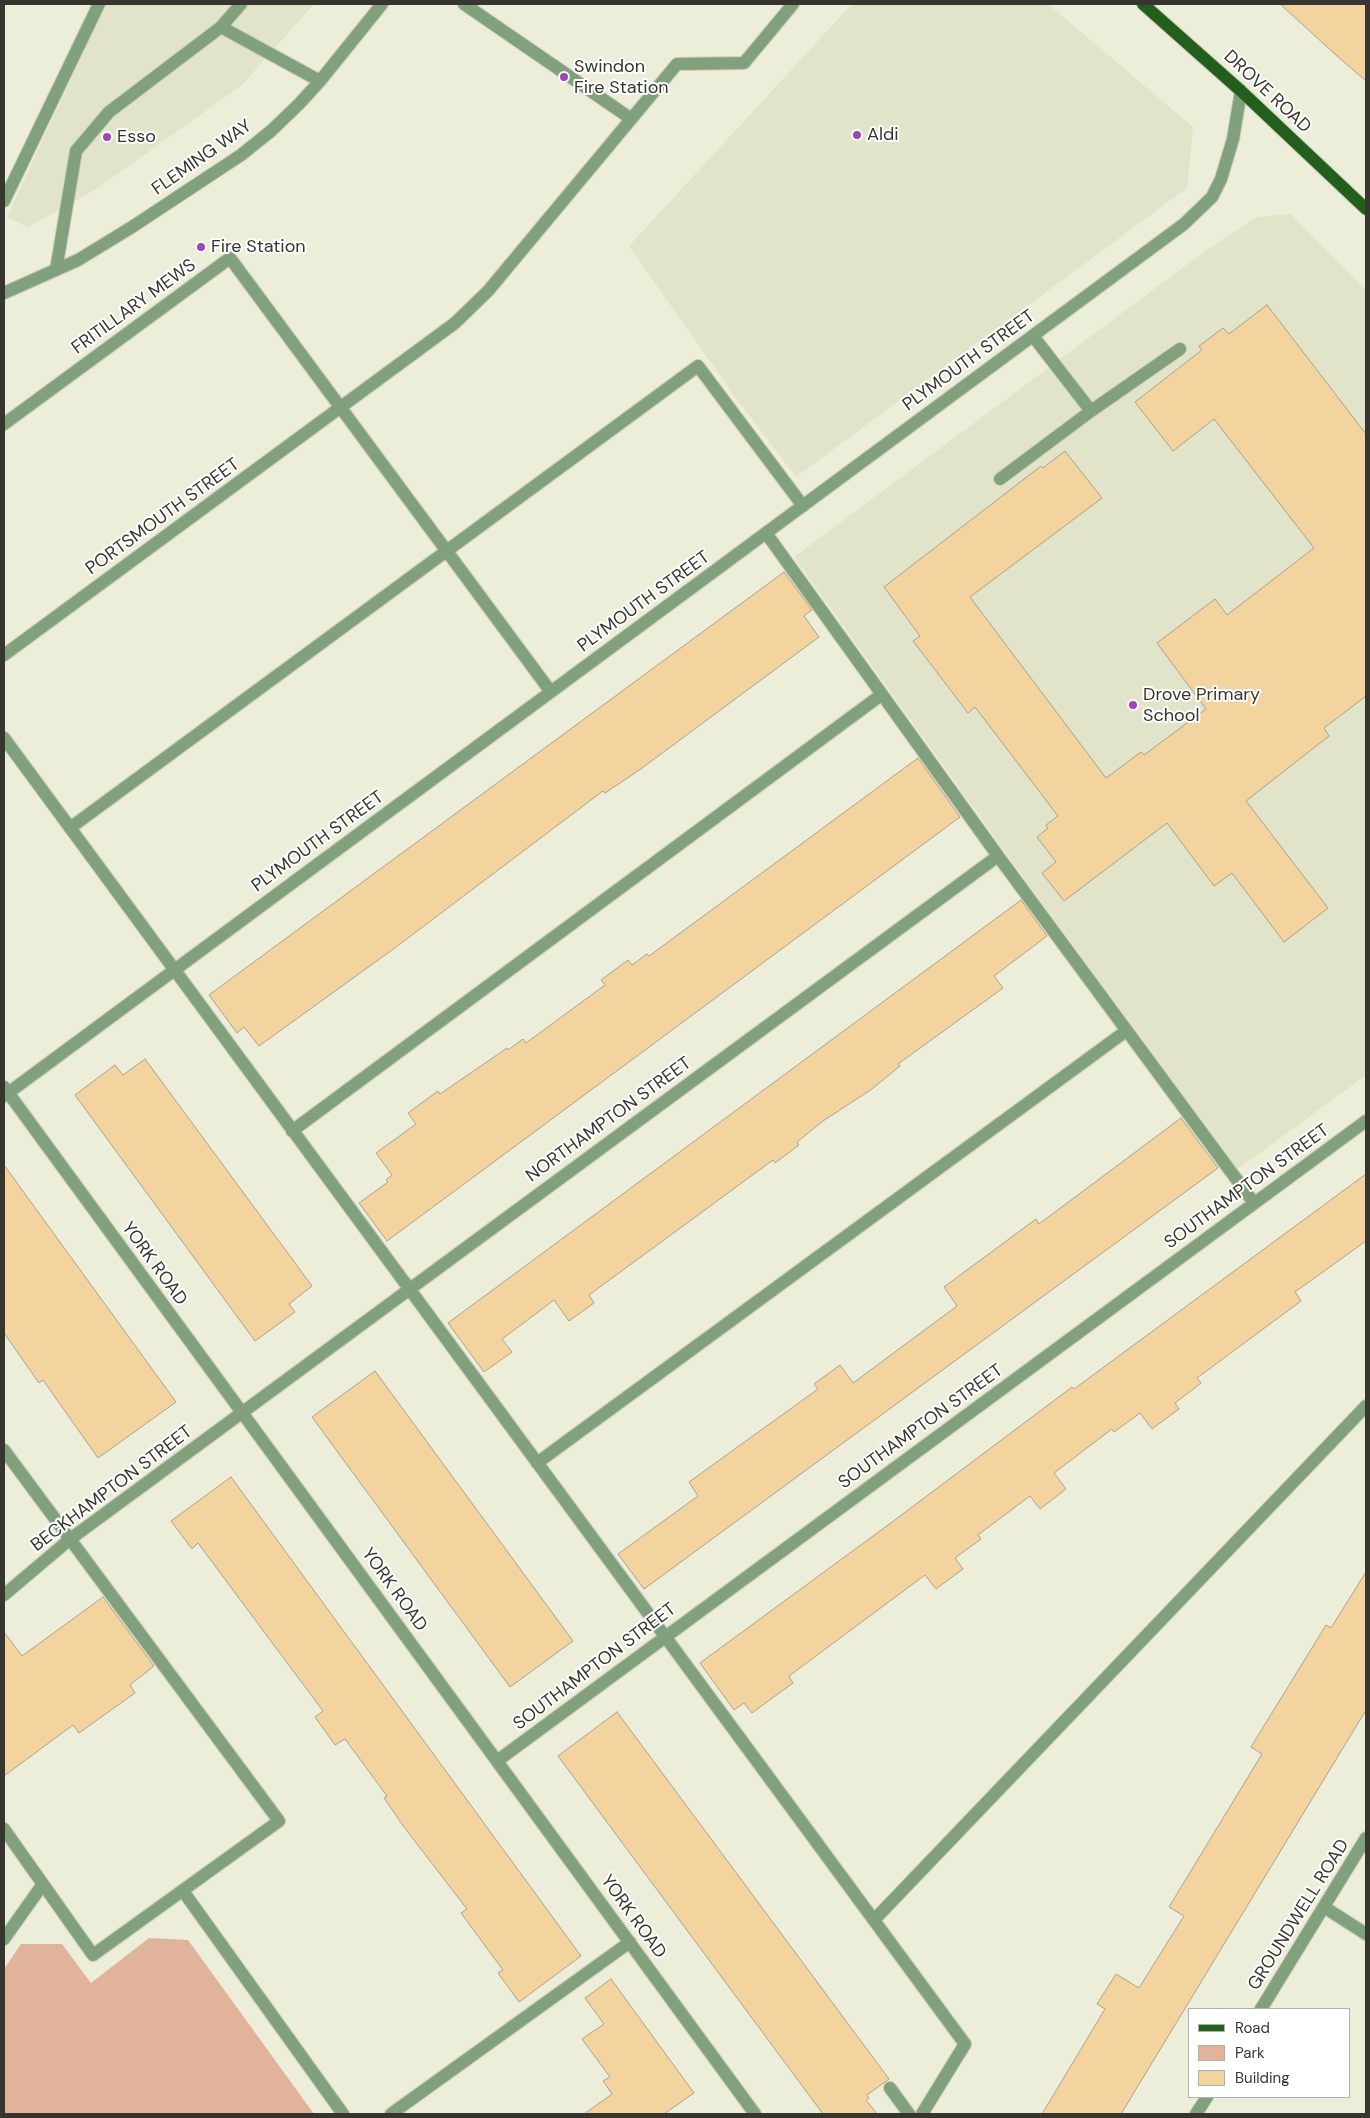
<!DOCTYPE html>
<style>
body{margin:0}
#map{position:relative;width:1370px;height:2118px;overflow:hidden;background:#eceeda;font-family:"DM Sans",sans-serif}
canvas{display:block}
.frame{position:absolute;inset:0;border:5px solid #36362f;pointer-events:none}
.legend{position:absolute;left:1188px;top:2008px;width:162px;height:90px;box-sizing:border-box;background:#fff;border:1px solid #afafac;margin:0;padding:6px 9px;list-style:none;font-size:15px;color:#36362f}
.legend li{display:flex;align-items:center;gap:10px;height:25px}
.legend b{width:25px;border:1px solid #afafac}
</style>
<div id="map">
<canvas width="1370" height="2118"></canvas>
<div class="frame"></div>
<ul class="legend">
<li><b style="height:6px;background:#235f1c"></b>Road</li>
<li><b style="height:14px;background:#e0b39a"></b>Park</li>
<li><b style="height:14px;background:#f3d49e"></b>Building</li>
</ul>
</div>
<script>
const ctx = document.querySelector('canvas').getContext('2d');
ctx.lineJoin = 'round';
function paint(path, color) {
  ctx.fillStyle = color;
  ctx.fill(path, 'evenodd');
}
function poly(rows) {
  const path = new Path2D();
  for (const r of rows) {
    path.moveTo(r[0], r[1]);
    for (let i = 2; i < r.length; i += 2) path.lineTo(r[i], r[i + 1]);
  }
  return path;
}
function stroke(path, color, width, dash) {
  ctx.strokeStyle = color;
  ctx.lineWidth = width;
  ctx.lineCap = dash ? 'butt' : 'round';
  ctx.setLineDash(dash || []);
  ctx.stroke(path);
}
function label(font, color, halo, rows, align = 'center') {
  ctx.font = font + ' "DM Sans",sans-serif';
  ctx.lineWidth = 4;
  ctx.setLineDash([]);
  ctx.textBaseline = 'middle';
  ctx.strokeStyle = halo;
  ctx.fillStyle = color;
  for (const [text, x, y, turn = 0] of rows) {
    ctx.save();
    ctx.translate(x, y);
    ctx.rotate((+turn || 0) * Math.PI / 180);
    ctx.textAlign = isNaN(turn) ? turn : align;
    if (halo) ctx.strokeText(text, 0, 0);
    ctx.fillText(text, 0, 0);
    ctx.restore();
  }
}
const built = poly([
 [106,4,314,4,242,85,98,188,28,227,7,217],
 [852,4,1048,4,1193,127,1187,188,796,477,733,394,629,246],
 [1290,214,1366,290,1366,1075,1238,1169,1026,881,794,557,1208,249,1257,217]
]);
const green = poly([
 [149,1938,188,1940,314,2114,4,2114,4,1969,21,1944,62,1944,91,1983]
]);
const building = poly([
 [1280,4,1366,4,1366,81,1337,56,1280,4],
 [1267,305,1366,434,1366,696,1324,728,1329,736,1246,801,1328,908,1284,942,1232,873,1214,886,1167,823,1064,901,1042,873,1056,862,1037,837,1048,828,1046,825,1058,816,975,707,968,713,913,641,920,636,884,587,1041,466,1043,468,1065,451,1102,498,970,597,1106,778,1141,752,1144,755,1206,709,1157,643,1215,599,1227,615,1314,548,1214,419,1173,451,1135,402,1202,350,1199,346,1223,328,1229,334,1267,305],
 [784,572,812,610,804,616,819,637,638,771,605,793,603,791,392,950,259,1046,244,1027,237,1033,209,995,784,572],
 [918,758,960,817,387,1241,359,1203,388,1182,386,1180,392,1175,376,1153,416,1124,408,1113,438,1091,440,1094,507,1048,508,1050,523,1039,526,1043,605,985,601,980,628,960,632,965,647,954,649,956,918,758],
 [1021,900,1047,936,994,976,1003,988,898,1064,900,1066,872,1089,823,1121,797,1142,799,1145,775,1163,773,1160,589,1295,594,1303,569,1321,554,1300,529,1319,502,1339,512,1352,484,1372,448,1323,1021,900],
 [145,1059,312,1286,289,1304,295,1312,255,1341,75,1095,115,1065,123,1075,145,1059],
 [1181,1118,1218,1168,644,1589,618,1554,698,1496,689,1482,818,1389,814,1384,840,1365,853,1383,957,1306,944,1287,1036,1219,1039,1224,1181,1118],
 [4,1165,176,1402,98,1458,43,1380,39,1383,4,1333,4,1165],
 [1366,1174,1366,1241,1295,1292,1301,1301,1197,1378,1201,1383,1175,1403,1179,1409,1152,1429,1140,1413,1114,1432,1112,1429,1054,1473,1066,1489,1040,1509,1030,1496,978,1535,981,1539,955,1558,963,1569,936,1589,925,1575,789,1676,793,1683,752,1713,744,1703,734,1710,700,1663,888,1525,1072,1387,1074,1389,1366,1174],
 [375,1371,573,1641,510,1687,312,1417,375,1371],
 [231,1477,581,1956,519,2002,498,1973,503,1970,461,1913,467,1909,404,1827,384,1798,387,1796,345,1739,335,1745,315,1717,323,1711,282,1656,198,1543,192,1549,171,1521,231,1477],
 [1366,1572,1366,1710,1121,2114,1042,2114,1105,2009,1097,2004,1116,1974,1139,1988,1184,1916,1169,1907,1262,1754,1251,1747,1326,1625,1331,1628,1366,1572],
 [103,1597,154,1666,130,1685,135,1693,79,1733,73,1725,4,1776,4,1632,22,1656,103,1597],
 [617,1712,889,2079,867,2095,869,2098,866,2100,877,2114,823,2114,558,1756,617,1712],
 [611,1979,694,2093,664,2114,584,2114,612,2094,603,2081,610,2077,582,2039,604,2024,585,1998,611,1979]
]);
const minor = poly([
 [464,4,630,118],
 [221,27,241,4],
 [4,201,99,4],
 [56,270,76,151,109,112,221,27,320,81],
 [4,293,78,260,132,227,241,155,271,131,299,104,320,81,382,4],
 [1091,411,1180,349],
 [4,424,230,258,551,692],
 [1000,479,1091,411,1033,336],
 [766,533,998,856,1254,1203],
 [4,655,455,323,488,291,677,64,744,63,793,4],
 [4,738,965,2044,922,2114],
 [70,828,698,366,803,506],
 [4,1087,755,2114],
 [4,1096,1184,224,1212,197,1221,179,1233,139,1241,91],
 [292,1131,881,695],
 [4,1450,279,1821,93,1955,4,1829],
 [537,1463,1126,1031],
 [4,1595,69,1540,998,856],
 [497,1761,1366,1121],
 [183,1891,343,2114],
 [1324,1907,1366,1934],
 [874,1920,1366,1406],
 [4,1939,43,1884],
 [1261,2009,1366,1838],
 [890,2088,909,2114],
 [391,2114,630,1942],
 [1196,2114,1207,2097]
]);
const major = poly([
 [1143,4,1241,91,1366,209]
]);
const markers = [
 [564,77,5,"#9f46b2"],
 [857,135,5,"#9f46b2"],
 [107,137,5,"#9f46b2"],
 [201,247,5,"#9f46b2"],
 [1133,705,5,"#9f46b2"]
];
const poiNames = [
 ["Swindon",574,67],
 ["Fire Station",574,88],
 ["Aldi",867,135],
 ["Esso",117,137],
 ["Fire Station",211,247],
 ["Drove Primary",1143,695],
 ["School",1143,716]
];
const streetNames = [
 ["DROVE ROAD",1267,92,43],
 ["FLEMING WAY",202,158,-35],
 ["FRITILLARY MEWS",134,307,-36],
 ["PLYMOUTH STREET",969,361,-36],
 ["PORTSMOUTH STREET",163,517,-36],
 ["PLYMOUTH STREET",644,602,-36],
 ["PLYMOUTH STREET",318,842,-36],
 ["NORTHAMPTON STREET",609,1120,-36],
 ["SOUTHAMPTON STREET",1247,1187,-36],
 ["YORK ROAD",154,1264,54],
 ["SOUTHAMPTON STREET",921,1427,-36],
 ["BECKHAMPTON STREET",112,1489,-37],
 ["YORK ROAD",394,1590,54],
 ["SOUTHAMPTON STREET",595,1667,-37],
 ["GROUNDWELL ROAD",1299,1915,-58],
 ["YORK ROAD",633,1917,54]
];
paint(built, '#e1e4c9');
paint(green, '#e0b39a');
paint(building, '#f3d49e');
stroke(building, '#aba191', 1);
stroke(minor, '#c8c9b8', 14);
stroke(major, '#c8c9b8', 14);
stroke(minor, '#81a07c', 12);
stroke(major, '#235f1c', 12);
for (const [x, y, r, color] of markers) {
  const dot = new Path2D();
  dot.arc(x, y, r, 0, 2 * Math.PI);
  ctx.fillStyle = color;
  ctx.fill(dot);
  stroke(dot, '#fff', 2);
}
label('18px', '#36362f', '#fff', poiNames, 'left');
label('18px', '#36362f', '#fff', streetNames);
</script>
